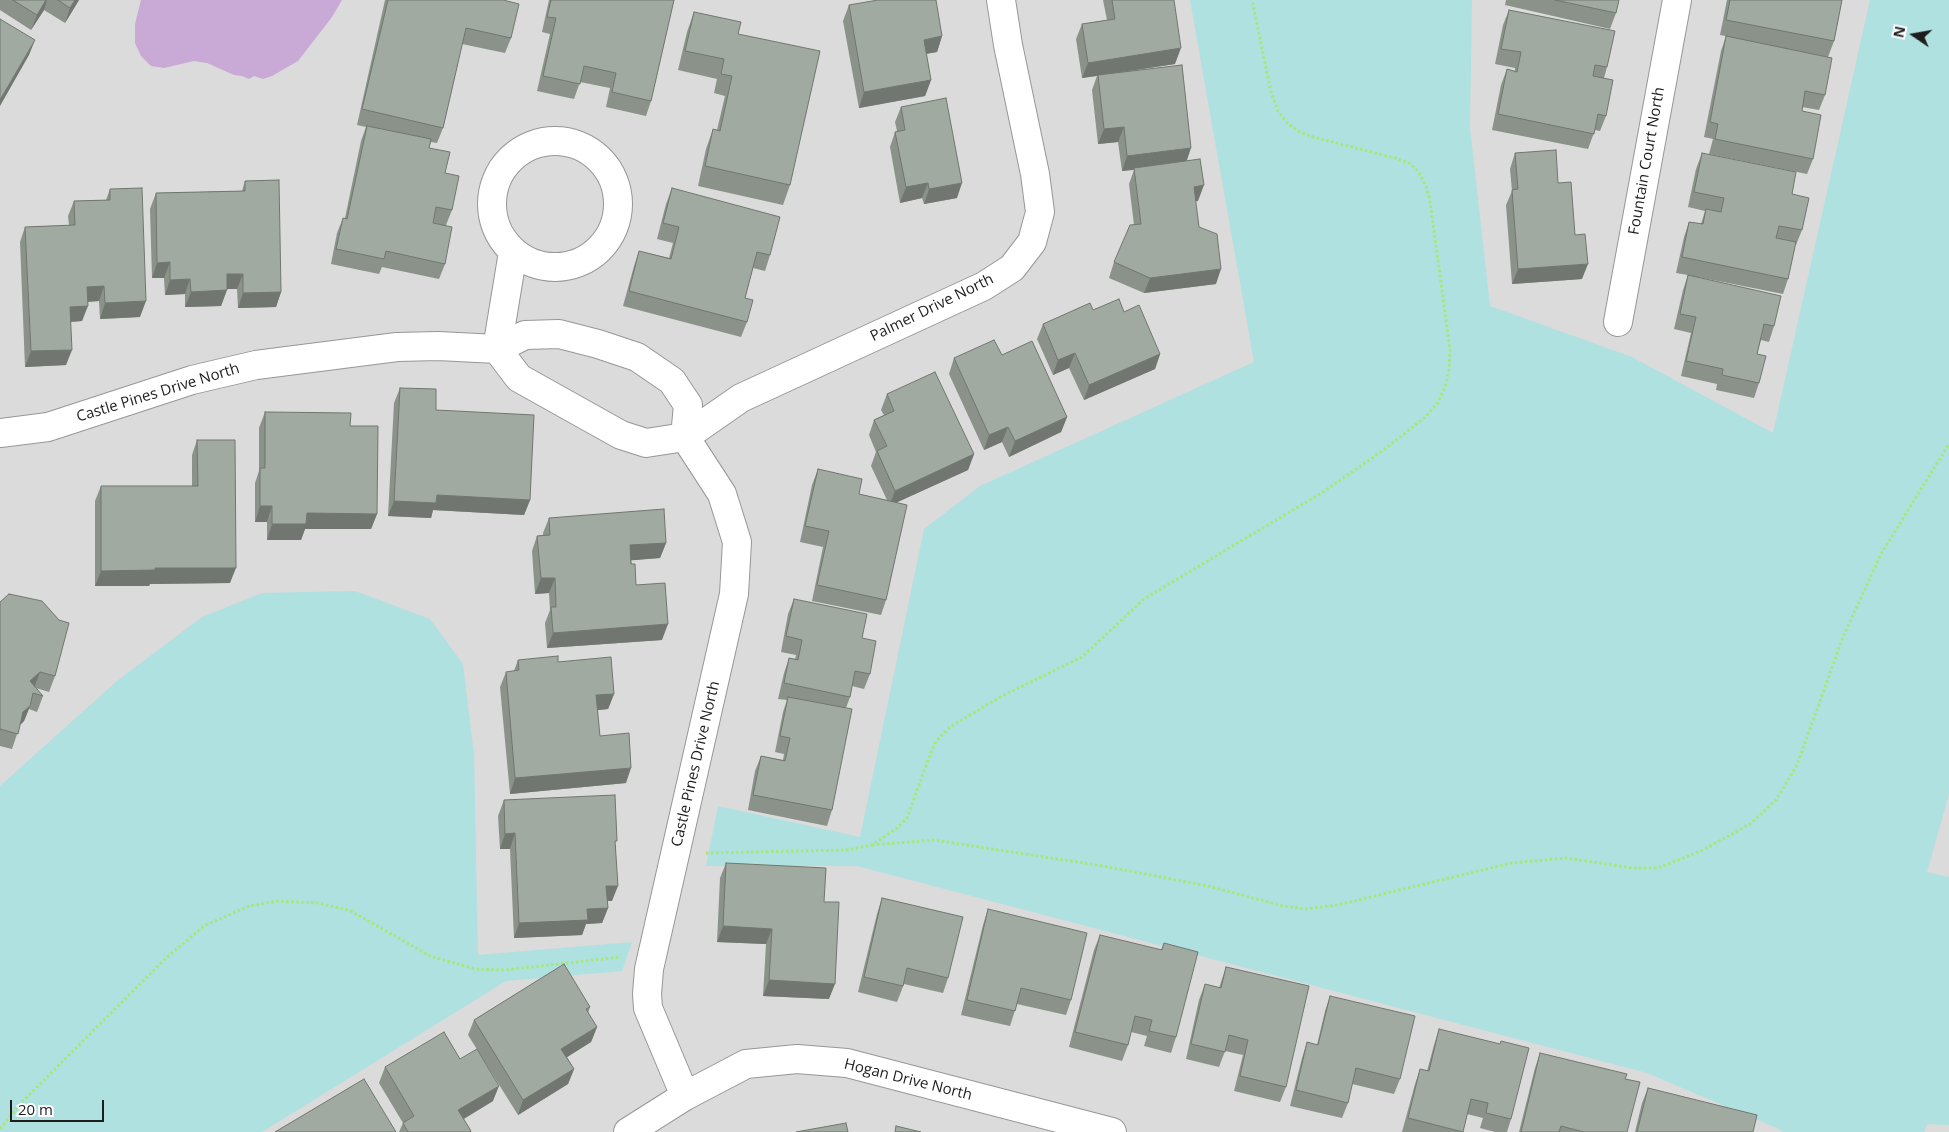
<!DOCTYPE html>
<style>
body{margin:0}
#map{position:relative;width:1949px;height:1132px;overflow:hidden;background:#e4ede5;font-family:"Open Sans",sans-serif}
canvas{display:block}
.north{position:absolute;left:1889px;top:10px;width:50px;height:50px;-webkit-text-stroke:4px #fff;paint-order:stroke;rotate:282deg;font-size:14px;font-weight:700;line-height:20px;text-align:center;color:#1d1d1d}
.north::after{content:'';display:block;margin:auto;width:18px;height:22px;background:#1d1d1d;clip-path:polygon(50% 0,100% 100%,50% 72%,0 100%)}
.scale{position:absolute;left:10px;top:1100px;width:94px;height:22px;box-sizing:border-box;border:2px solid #1d1d1d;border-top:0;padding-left:6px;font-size:15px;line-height:18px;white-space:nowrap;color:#1d1d1d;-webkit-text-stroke:4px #fff;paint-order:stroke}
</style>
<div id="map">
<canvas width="1949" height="1132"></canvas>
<div class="north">N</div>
<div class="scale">20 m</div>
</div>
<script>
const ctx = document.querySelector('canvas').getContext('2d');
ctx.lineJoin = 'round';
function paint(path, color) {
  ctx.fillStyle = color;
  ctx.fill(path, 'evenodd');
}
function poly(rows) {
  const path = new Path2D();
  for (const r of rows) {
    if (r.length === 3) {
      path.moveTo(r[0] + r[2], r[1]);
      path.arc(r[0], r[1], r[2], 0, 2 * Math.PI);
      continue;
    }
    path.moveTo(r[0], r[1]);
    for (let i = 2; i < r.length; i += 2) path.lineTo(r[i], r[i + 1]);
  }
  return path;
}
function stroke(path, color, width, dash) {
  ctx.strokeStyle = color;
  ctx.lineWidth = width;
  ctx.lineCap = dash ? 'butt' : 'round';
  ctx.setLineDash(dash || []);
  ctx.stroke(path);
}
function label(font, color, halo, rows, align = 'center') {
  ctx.font = font + ' "Open Sans",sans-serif';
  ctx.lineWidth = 4;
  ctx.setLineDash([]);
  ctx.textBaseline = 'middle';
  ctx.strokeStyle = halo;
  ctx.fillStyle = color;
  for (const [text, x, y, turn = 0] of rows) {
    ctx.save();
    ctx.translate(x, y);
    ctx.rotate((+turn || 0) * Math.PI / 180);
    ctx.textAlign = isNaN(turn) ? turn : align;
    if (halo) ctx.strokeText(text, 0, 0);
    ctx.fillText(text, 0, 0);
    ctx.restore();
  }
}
const residential = poly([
 [0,0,1949,0,1949,1132,0,1132]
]);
const grass = poly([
 [1190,0,1472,0,1470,128,1490,306,1632,357,1773,433,1870,0,1949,0,1949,794,1927,872,1949,877,1949,1125,1927,1124,1924,1132,1783,1132,1779,1129,1647,1073,857,866,706,866,718,806,860,837,924,529,980,486,1254,362],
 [355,591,430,619,463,664,474,755,478,955,632,942,622,971,506,981,262,1132,0,1132,0,786,117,681,202,617,262,593]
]);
const water = poly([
 [141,0,342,0,332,17,298,61,272,76,263,79,254,76,249,79,242,76,234,75,207,63,194,61,164,68,151,66,141,56,135,43,135,24]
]);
const path = poly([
 [872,845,934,840,1103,866,1208,886,1283,906,1306,909,1337,905,1512,863,1566,858,1633,868,1658,868,1701,851,1750,824,1776,800,1797,765,1843,637,1881,554,1949,444],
 [706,853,847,850,872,845,897,828,907,818,928,760,936,741,950,727,1002,696,1082,657,1144,599,1323,492,1385,449,1424,418,1437,404,1445,387,1449,371,1450,349,1430,201,1426,186,1418,171,1409,163,1395,158,1313,137,1300,132,1288,124,1278,111,1271,92,1252,0],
 [0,1129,20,1104,166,958,204,926,249,906,278,901,319,903,351,911,430,956,475,969,504,970,621,957]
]);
const minor = poly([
 [555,204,63],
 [1618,322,1677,0],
 [497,349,519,378,621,435,646,443,685,437,741,398,984,286,1012,268,1032,242,1040,212,1035,174,1008,45,1001,0],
 [497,349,513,252],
 [0,433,48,427,192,380,256,365,397,347,438,346,497,349,525,335,559,334,598,344,637,357,672,381,688,405,685,437,722,494,737,542,734,594,649,969,647,994,648,1008,685,1096],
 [628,1132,685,1096,746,1064,797,1059,847,1063,1112,1132]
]);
const wall = poly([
 [0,0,79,0,65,23,44,10,31,30,0,10],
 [385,0,503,0,511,38,505,53,462,44,443,128,437,143,431,142,429,148,445,173,452,210,446,225,445,264,439,279,382,267,379,274,331,264,337,233,343,218,345,218,361,141,366,127,357,125],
 [549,0,674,0,651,101,646,116,606,107,610,88,580,82,574,99,537,91,550,34,542,32],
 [1103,0,1174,0,1175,64,1124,72,1186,161,1198,201,1195,201,1199,227,1216,284,1144,293,1109,278,1114,262,1134,225,1129,184,1134,170,1122,171,1118,142,1098,144,1092,90,1097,76,1082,78,1076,39,1082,24,1107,20],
 [1506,0,1619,0,1616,13,1610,29,1505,5],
 [1727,0,1842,0,1834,41,1828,57,1788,49,1825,95,1819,110,1802,107,1802,111,1813,159,1807,174,1709,154,1713,139,1704,137,1721,51,1726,36,1720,35],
 [849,5,942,36,937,52,926,54,931,80,925,96,859,108,843,21],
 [1509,10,1607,67,1604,78,1606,116,1600,131,1595,130,1588,149,1492,130,1501,85,1507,69,1515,71,1515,68,1495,64,1503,25],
 [694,12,738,34,790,185,783,205,698,186,706,149,713,129,717,130,725,96,714,93,717,79,678,70,687,32],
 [901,107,957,198,924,204,922,198,900,203,890,147,895,132,897,131,895,122],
 [1515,153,1558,183,1575,235,1582,279,1512,284,1506,205,1512,191,1510,169],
 [1702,153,1792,194,1802,230,1796,245,1795,245,1788,279,1783,294,1698,277,1774,326,1769,342,1761,340,1757,354,1759,383,1754,398,1716,390,1717,384,1681,376,1691,333,1674,329,1683,290,1688,275,1676,273,1684,237,1689,222,1701,224,1705,211,1688,207,1696,169],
 [245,181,281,292,276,307,238,308,237,289,227,289,221,306,185,307,185,294,165,295,164,278,152,278,150,209,156,193,242,191],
 [672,188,770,255,765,271,753,268,745,298,747,322,741,337,623,306,634,266,639,251,669,258,673,243,657,239,666,204],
 [110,189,140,317,100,319,99,301,88,302,82,321,71,322,66,365,25,367,20,242,25,227,69,225,68,216,74,201,106,200],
 [1093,310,1124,312,1160,354,1155,369,1084,400,1069,368,1053,375,1037,339,1043,324],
 [1002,355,1067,417,1061,432,1009,457,1002,442,984,450,949,374,954,358],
 [400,388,436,410,530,500,524,515,433,510,431,518,388,516,394,403],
 [887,394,974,454,968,470,897,502,886,600,881,615,812,601,823,547,800,542,812,485,818,469,859,494,887,500,871,466,876,452,869,435,874,420,884,415,881,410],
 [265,412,350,426,377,514,371,529,305,529,301,540,267,540,267,522,255,522,255,483,259,471,259,428],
 [197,440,230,583,150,584,149,586,95,586,95,501,101,486,192,486,192,455],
 [549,518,666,543,660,558,631,560,636,585,662,640,547,648,545,623,550,610,549,593,535,594,532,551,537,536,543,535,543,533],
 [794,599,862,638,870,674,864,689,852,686,850,697,846,708,832,810,827,826,748,810,755,771,761,756,783,760,784,754,775,752,783,712,787,700,778,699,784,673,789,658,795,659,796,655,781,652,788,614],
 [0,602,55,676,49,692,36,688,43,696,37,712,29,709,24,721,20,725,12,749,0,746],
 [518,660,558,662,614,694,608,709,597,710,600,736,626,783,510,794,500,687,506,672,514,671],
 [504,800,616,845,612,901,607,901,608,908,602,923,586,924,582,935,514,938,510,849,500,849,498,816],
 [726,863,824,902,829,999,763,996,766,944,717,942,720,878],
 [882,898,948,978,943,993,904,984,897,1002,858,992,877,914],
 [988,909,1071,1000,1066,1015,1017,1004,1010,1026,961,1015,983,925],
 [1100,935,1161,950,1164,943,1176,1037,1171,1053,1144,1046,1147,1036,1131,1032,1128,1045,1122,1061,1069,1047,1094,950],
 [1226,967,1286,1087,1280,1102,1234,1091,1243,1055,1225,1051,1219,1067,1186,1059,1199,1000,1205,984,1219,988],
 [1330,996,1400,1079,1394,1094,1352,1084,1348,1103,1342,1118,1290,1106,1302,1058,1307,1042,1317,1045,1325,1011],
 [590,1007,588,1013,597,1027,591,1042,567,1057,574,1069,568,1084,518,1115,468,1035,474,1020],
 [1439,1029,1511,1119,1507,1132,1495,1132,1480,1128,1483,1118,1467,1114,1463,1132,1402,1132,1415,1084,1420,1069,1427,1071,1434,1045],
 [1540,1053,1625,1079,1627,1132,1519,1132,1535,1068],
 [460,1059,493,1101,464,1119,471,1131,471,1132,399,1132,403,1123,379,1083,385,1067],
 [1648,1088,1753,1132,1635,1132,1642,1103]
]);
const shadedWall = poly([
 [46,0,47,0,44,10,31,30,37,15],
 [75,0,79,0,65,23,70,8],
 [942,36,937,52,918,55,924,40],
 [35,40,29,55,0,106,0,100],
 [1181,48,1175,64,1082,78,1088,63],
 [931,80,925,96,859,108,864,92],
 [1124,127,1118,142,1098,144,1104,129],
 [1191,148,1186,163,1122,171,1127,156],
 [928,183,922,198,900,203,906,187],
 [962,183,957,198,924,204,929,189],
 [1204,185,1198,201,1188,202,1194,187],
 [170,262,164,278,152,278,157,263],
 [1588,264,1582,279,1512,284,1518,269],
 [1221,269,1216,284,1144,293,1150,278],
 [227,274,243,274,237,289,221,289],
 [190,279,185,294,165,295,170,280],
 [104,286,99,301,82,302,87,287],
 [227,290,221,306,185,307,191,292],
 [281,292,276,307,238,308,243,293],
 [146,301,140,317,100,319,105,303],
 [88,306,82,321,65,322,70,307],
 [72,350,66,365,25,367,31,351],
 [1075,353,1069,368,1053,375,1058,360],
 [1160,354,1155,369,1084,400,1089,385],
 [1067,417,1061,432,1009,457,1015,441],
 [1008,427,1002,442,984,450,989,435],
 [974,454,968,470,889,506,895,491],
 [437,495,530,500,524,515,433,510,431,518,388,516,394,501],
 [260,506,272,506,267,522,255,522],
 [307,513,377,514,371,529,305,529,301,540,267,540,272,524],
 [666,543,660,558,624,561,630,545],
 [155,568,236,568,230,583,150,584,149,586,95,586,101,571],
 [541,578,555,578,549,593,535,594],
 [668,624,662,640,547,648,553,633],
 [40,672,34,688,30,681],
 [614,694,608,709,590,711,596,695],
 [30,706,24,721,18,727,23,712],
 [631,768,626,783,510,794,515,778],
 [515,833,510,849,500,849,505,834],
 [606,886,618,886,612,901,601,901],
 [608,908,602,923,586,924,582,935,514,938,519,923,587,909],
 [723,926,772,929,766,944,717,942],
 [769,980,835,984,829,999,763,996],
 [597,1027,591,1042,556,1064,561,1049],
 [574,1069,568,1084,518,1115,523,1100],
 [499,1086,493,1101,453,1125,458,1110]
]);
const building = poly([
 [13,0,46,0,37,15,13,0],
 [58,0,75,0,70,8,58,0],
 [388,0,503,0,519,4,511,38,466,28,443,128,362,109,388,0],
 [551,0,674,0,651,101,612,92,616,73,584,66,580,84,543,76,556,18,547,17,551,0],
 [878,0,936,0,942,36,924,40,931,80,864,92,849,5,878,0],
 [1112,0,1174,0,1181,48,1088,63,1082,24,1115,19,1112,0],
 [1555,0,1619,0,1616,13,1555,0],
 [1730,0,1842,0,1834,41,1726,20,1730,0],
 [1509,10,1615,31,1607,67,1595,65,1593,76,1613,80,1606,116,1598,114,1594,134,1498,114,1507,69,1517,72,1521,52,1501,49,1509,10],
 [694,12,741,22,738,34,820,51,790,185,705,166,713,129,720,131,732,76,721,74,724,59,685,51,694,12],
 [0,19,35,40,0,100,0,19],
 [1726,36,1832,58,1825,95,1805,91,1802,111,1821,115,1813,159,1715,139,1718,124,1710,122,1726,36],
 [1182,65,1191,148,1127,156,1124,127,1104,129,1098,75,1182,65],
 [946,98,962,183,929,189,928,183,906,187,895,132,905,130,901,107,946,98],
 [367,126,431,139,429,148,450,152,445,173,459,176,452,210,436,207,433,223,452,227,445,264,386,251,384,259,336,249,343,218,347,219,367,126],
 [1556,150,1558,183,1571,182,1575,235,1585,234,1588,264,1518,269,1512,190,1518,189,1515,153,1556,150],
 [1702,153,1796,172,1792,194,1809,198,1802,230,1779,226,1776,238,1796,242,1788,279,1682,257,1689,222,1703,224,1706,209,1721,212,1724,198,1694,192,1702,153],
 [1200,159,1204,185,1194,187,1199,227,1217,234,1221,269,1150,278,1114,262,1130,225,1141,224,1134,168,1200,159],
 [279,180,281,292,243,293,243,274,227,274,227,290,191,292,190,279,170,280,170,262,157,263,156,193,245,191,245,181,279,180],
 [142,188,146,301,105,303,104,286,87,287,88,306,70,307,72,350,31,351,25,227,75,225,74,201,110,200,110,189,142,188],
 [672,188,780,217,770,255,757,252,745,298,753,300,747,322,629,291,639,251,671,259,679,227,663,223,672,188],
 [1688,275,1781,296,1774,326,1764,324,1757,354,1766,356,1759,383,1722,375,1723,369,1686,361,1696,317,1680,314,1688,275],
 [1119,299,1124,312,1139,305,1160,354,1089,385,1075,353,1058,360,1043,324,1090,303,1093,310,1119,299],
 [994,340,1002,355,1032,341,1067,417,1015,441,1008,427,989,435,954,358,994,340],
 [935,372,974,454,895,491,877,451,887,446,874,420,894,411,887,394,935,372],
 [400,388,436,389,436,410,534,415,530,500,437,495,436,503,394,501,400,388],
 [265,412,351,413,350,426,378,426,377,514,307,513,306,524,272,524,272,506,260,506,260,468,265,468,265,412],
 [197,440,235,440,236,568,155,568,155,570,101,571,101,486,198,486,197,440],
 [818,469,862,479,859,494,907,505,886,600,817,585,829,531,805,526,818,469],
 [664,509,666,543,630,545,631,564,635,564,636,585,665,583,668,624,553,633,551,607,556,607,555,578,541,578,537,536,550,535,549,518,664,509],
 [9,594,42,601,59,620,69,623,55,676,40,672,30,681,43,696,33,693,30,706,23,712,18,734,0,729,0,602,9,594],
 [794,599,867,614,862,638,876,641,870,674,855,671,850,697,784,683,789,658,798,660,802,640,786,636,794,599],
 [558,656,558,662,611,657,614,694,596,695,600,736,629,733,631,768,515,778,506,672,519,670,518,660,558,656],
 [788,697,852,709,832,810,753,795,761,756,785,761,790,738,780,736,788,697],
 [615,795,617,841,615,841,618,886,606,886,608,908,587,909,588,920,519,923,515,833,505,834,504,800,615,795],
 [726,863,826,868,824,902,839,902,835,984,769,980,772,929,723,926,726,863],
 [882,898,963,917,948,978,907,968,903,986,864,977,882,898],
 [988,909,1087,933,1071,1000,1021,988,1015,1011,967,1000,988,909],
 [1100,935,1162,950,1164,943,1198,952,1176,1037,1149,1031,1152,1020,1135,1016,1128,1045,1075,1032,1100,935],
 [564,964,590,1007,586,1009,597,1027,561,1049,574,1069,523,1100,474,1020,564,964],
 [1226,967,1309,986,1286,1087,1240,1076,1248,1040,1229,1035,1225,1052,1191,1044,1205,984,1221,988,1226,967],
 [1330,996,1415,1016,1400,1079,1356,1068,1348,1103,1296,1090,1307,1042,1318,1045,1330,996],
 [1439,1029,1500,1044,1501,1041,1529,1048,1511,1119,1486,1113,1488,1103,1471,1099,1463,1132,1408,1118,1420,1069,1429,1071,1439,1029],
 [444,1032,460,1059,477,1049,499,1086,458,1110,471,1131,469,1132,408,1132,403,1123,414,1116,385,1067,444,1032],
 [1540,1053,1627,1074,1625,1079,1640,1082,1627,1132,1584,1132,1561,1126,1559,1132,1521,1132,1540,1053],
 [364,1079,396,1132,275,1132,364,1079],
 [1648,1088,1757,1115,1753,1132,1637,1132,1648,1088],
 [846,1123,848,1132,796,1132,846,1123],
 [896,1126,921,1132,895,1132,896,1126]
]);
const streetNames = [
 ["Fountain Court North",1647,161,-80],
 ["Palmer Drive North",932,308,-26],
 ["Castle Pines Drive North",158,393,-17],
 ["Castle Pines Drive North",696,764,-77],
 ["Hogan Drive North",908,1080,14]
];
paint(residential, '#dadbda');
paint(grass, '#afe1e1');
paint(water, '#c9a9d5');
stroke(minor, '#979797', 30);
stroke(path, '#a5e879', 3, [2.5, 2.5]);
stroke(minor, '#fff', 28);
paint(wall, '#8a928a');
paint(shadedWall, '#717770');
paint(building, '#a1aaa0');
stroke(building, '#717770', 1);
label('15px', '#1d1d1d', '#fff', streetNames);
</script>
